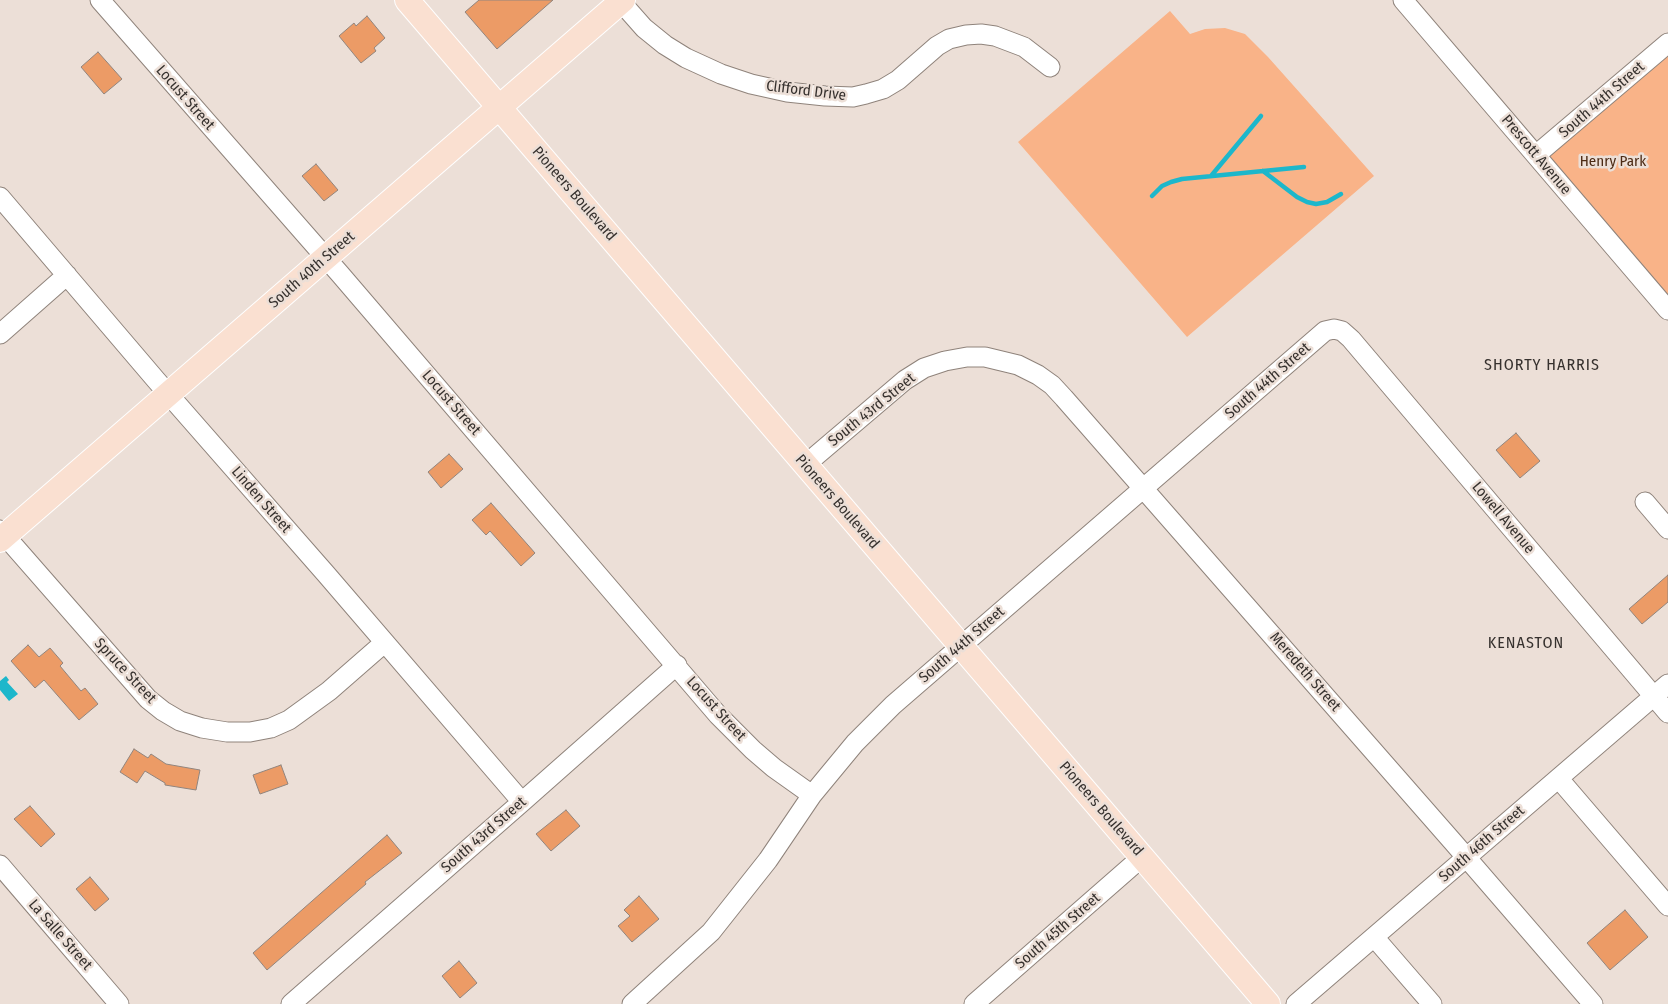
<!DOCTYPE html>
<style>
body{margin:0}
canvas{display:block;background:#ecdfd7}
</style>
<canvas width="1668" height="1004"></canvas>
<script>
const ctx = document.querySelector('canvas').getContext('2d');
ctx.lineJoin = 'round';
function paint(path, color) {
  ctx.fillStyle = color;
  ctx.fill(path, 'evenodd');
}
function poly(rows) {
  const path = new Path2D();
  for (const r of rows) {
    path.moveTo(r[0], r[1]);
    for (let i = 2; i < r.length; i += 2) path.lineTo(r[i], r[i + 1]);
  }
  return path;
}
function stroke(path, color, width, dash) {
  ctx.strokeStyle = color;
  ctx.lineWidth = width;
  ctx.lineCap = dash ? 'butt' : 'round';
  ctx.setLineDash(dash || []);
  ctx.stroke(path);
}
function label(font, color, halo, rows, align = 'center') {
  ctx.font = font + ' "Fira Sans Condensed",sans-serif';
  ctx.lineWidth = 5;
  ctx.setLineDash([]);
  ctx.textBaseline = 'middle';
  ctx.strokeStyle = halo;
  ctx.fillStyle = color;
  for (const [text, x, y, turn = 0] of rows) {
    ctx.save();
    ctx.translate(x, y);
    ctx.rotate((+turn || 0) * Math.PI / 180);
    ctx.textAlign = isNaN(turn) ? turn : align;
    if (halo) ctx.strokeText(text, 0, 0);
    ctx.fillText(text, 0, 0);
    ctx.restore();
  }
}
const green = poly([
 [1170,11,1190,34,1205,29,1225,28,1245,34,1268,57,1374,176,1187,337,1018,142],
 [1668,43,1668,310,1545,167,1551,143]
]);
const water = poly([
 [6,676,9,680,7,682,18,694,9,701,0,690,0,681]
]);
const stream = poly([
 [1263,171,1297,197,1307,202,1316,204,1327,202,1341,194],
 [1211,176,1261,116],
 [1152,196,1162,186,1171,182,1182,179,1304,167]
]);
const building = poly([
 [479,0,553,0,497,49,465,12,479,0],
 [367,16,385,38,374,48,376,51,361,63,339,36,354,23,356,26,367,16],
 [98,52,122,79,104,94,81,67,98,52],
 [316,164,338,190,324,201,302,176,316,164],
 [1516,433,1540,461,1520,478,1496,450,1516,433],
 [449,454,463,469,441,488,428,472,449,454],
 [491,503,535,553,521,566,490,531,486,535,472,520,491,503],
 [1668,575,1668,602,1642,624,1629,609,1668,575],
 [28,645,39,657,50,648,63,663,60,666,81,691,85,688,98,704,79,720,44,680,35,688,11,661,28,645],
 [134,749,148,758,151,754,166,764,200,770,196,790,165,785,165,783,145,771,137,783,120,772,134,749],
 [281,765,288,784,260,794,253,775,281,765],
 [30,806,55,834,41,847,14,819,30,806],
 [566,810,580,826,551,851,536,834,566,810],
 [387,835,402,853,365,882,366,884,267,970,253,953,387,835],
 [90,877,109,899,95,911,76,889,90,877],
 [639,896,659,919,632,942,618,926,630,916,624,910,639,896],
 [1625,910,1648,937,1610,970,1587,943,1625,910],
 [459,961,477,983,460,998,442,976,459,961]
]);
const minor = poly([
 [100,0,340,274,718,715,753,750,774,768,812,795],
 [1403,0,1668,310],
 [621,2,644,28,665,45,686,58,721,74,751,84,787,92,825,96,853,97,866,94,883,89,898,80,937,46,949,39,966,35,981,34,995,36,1024,47,1050,67],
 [1536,155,1668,43],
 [0,197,156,380,326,574,522,802],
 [0,334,67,275],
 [805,465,905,380,924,368,945,361,967,357,985,357,1018,365,1038,375,1052,385,1064,398,1453,842,1593,1004],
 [1645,502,1668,529],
 [0,530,148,699,163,711,180,721,202,728,227,732,250,732,271,728,289,720,329,691,384,643],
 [1559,779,1668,906],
 [0,865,119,1004],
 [1374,937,1432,1004],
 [291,1004,522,802,677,665],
 [632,1004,711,932,768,860,812,795,855,743,893,705,1325,331,1334,329,1342,331,1351,339,1668,713],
 [974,1004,1142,857],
 [1296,1004,1668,684]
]);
const major = poly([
 [407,0,1268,1004],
 [0,540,623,0]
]);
const streetNames = [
 ["Clifford Drive",806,91,7],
 ["Locust Street",185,98,49],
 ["South 44th Street",1602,100,-41],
 ["Prescott Avenue",1536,155,50],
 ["Pioneers Boulevard",574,194,49],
 ["South 40th Street",312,270,-41],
 ["South 44th Street",1268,381,-41],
 ["Locust Street",451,403,49],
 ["South 43rd Street",872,410,-39],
 ["Linden Street",261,500,49],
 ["Pioneers Boulevard",837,502,49],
 ["Lowell Avenue",1503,518,50],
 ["South 44th Street",962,645,-41],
 ["Spruce Street",125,671,47],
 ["Meredeth Street",1305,672,49],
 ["Locust Street",716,709,48],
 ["Pioneers Boulevard",1101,809,49],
 ["South 43rd Street",484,835,-41],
 ["South 46th Street",1482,844,-41],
 ["South 45th Street",1058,931,-41],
 ["La Salle Street",60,935,49]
];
const parkNames = [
 ["Henry Park",1613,162]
];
const neighbourhoodNames = [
 ["SHORTY HARRIS",1542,366],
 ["KENASTON",1526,644]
];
paint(green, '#f9b388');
paint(water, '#1db7cb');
stroke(stream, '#1db7cb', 4.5);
paint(building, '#ec9b66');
stroke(building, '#91857e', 1);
stroke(minor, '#8f837b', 21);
stroke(major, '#fff', 26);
stroke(minor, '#fff', 19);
stroke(major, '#fae0d1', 24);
label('15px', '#36312e', '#ecdfd7', streetNames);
label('15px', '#4c2b15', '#ecdfd7', parkNames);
ctx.letterSpacing = '1px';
label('16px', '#36312e', '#ecdfd7', neighbourhoodNames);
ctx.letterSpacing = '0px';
</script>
